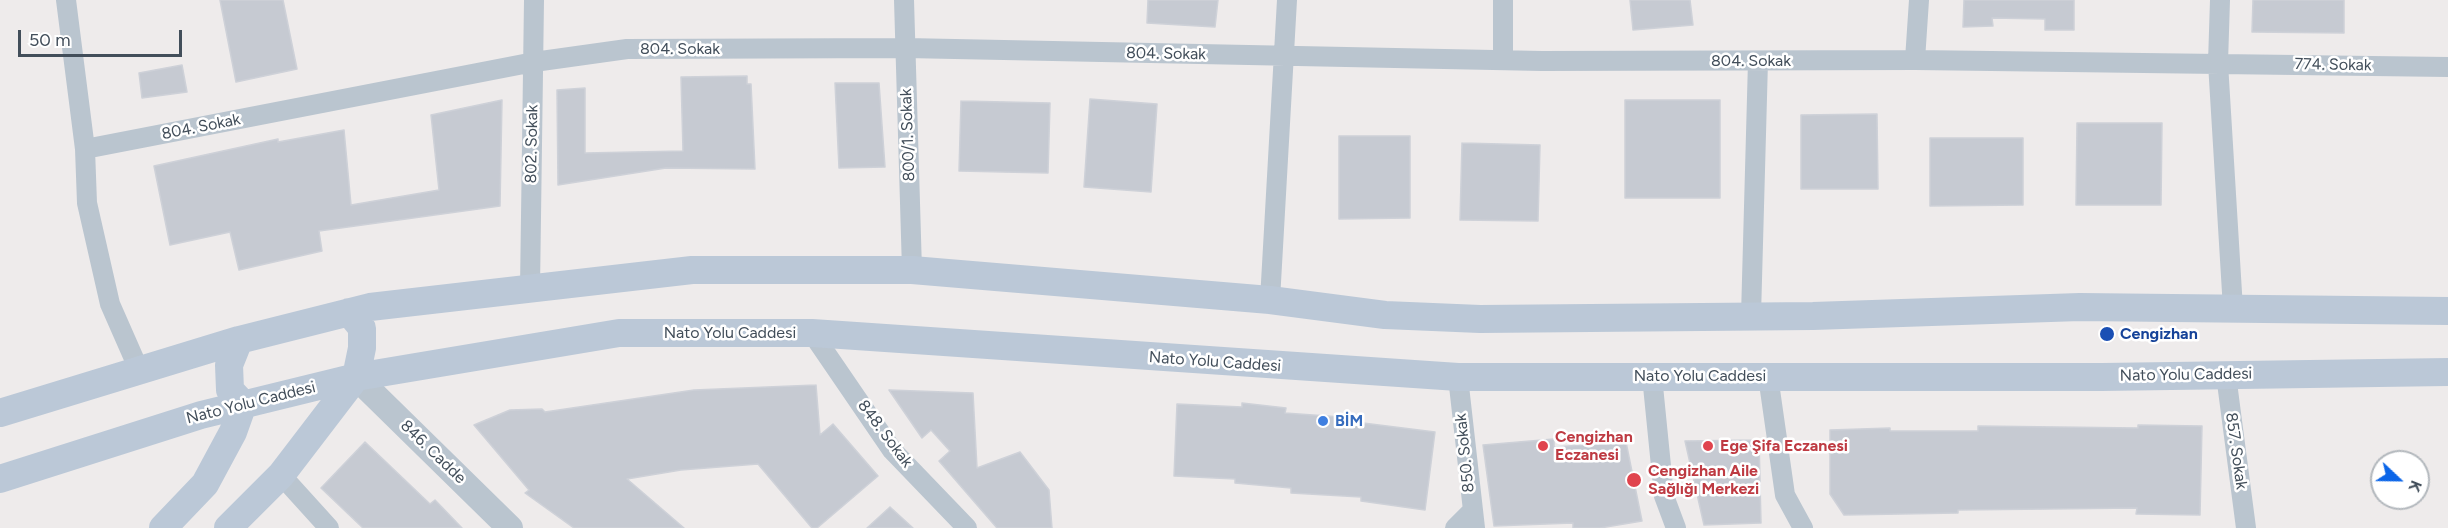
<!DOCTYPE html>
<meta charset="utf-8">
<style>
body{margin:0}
#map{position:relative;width:2448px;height:528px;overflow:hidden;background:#eeebeb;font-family:Figtree,sans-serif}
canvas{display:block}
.north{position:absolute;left:2370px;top:450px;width:60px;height:60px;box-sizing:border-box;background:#fff;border:2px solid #b3b8bd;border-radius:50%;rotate:112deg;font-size:16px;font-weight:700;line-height:24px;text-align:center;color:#424e5a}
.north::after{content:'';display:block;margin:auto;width:21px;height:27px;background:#0b65e8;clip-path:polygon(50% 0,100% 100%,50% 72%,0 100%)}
.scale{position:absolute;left:18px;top:30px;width:164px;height:27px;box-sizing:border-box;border:3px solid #424e5a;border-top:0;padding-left:8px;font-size:18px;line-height:21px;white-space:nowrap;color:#424e5a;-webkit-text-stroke:4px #fff;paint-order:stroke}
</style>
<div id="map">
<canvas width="2448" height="528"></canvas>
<div class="north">K</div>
<div class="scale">50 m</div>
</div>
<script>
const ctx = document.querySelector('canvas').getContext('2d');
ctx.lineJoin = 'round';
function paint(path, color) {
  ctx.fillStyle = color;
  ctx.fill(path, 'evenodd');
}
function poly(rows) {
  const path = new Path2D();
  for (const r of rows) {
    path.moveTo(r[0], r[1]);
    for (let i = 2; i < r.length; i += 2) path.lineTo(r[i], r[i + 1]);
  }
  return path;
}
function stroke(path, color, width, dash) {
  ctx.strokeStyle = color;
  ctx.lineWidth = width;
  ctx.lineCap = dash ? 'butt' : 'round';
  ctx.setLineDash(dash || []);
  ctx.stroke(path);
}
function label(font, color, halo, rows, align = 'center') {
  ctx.font = font + ' Figtree,sans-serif';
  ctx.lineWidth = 5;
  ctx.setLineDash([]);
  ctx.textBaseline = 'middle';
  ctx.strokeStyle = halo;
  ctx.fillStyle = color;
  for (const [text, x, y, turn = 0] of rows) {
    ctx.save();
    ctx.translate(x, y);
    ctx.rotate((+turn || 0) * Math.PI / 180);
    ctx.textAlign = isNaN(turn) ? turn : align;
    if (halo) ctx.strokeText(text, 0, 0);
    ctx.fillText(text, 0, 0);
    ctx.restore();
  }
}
const building = poly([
 [220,0,283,0,297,69,236,82,220,0],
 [1148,0,1218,0,1215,27,1147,23,1148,0],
 [1630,0,1690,0,1693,25,1633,30,1630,0],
 [1964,0,2074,0,2074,30,2045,30,2045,19,1992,18,1993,26,1963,27,1964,0],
 [2253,0,2344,0,2344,33,2252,32,2253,0],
 [182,65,187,92,142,98,139,73,182,65],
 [747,76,747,84,751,84,755,169,666,168,558,185,557,90,585,88,585,153,683,151,681,77,747,76],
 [835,83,879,83,885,167,839,168,835,83],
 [1090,99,1157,104,1151,192,1084,187,1090,99],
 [502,100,500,206,319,231,322,251,239,270,230,232,170,245,154,166,278,139,278,142,344,130,351,205,439,190,431,115,502,100],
 [1625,100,1720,100,1720,198,1625,198,1625,100],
 [961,101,1050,103,1048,173,959,171,961,101],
 [1877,114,1878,189,1801,189,1801,115,1877,114],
 [2077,123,2162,123,2161,205,2076,205,2077,123],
 [1339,136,1410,136,1410,218,1339,219,1339,136],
 [1930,138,2023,138,2023,205,1930,206,1930,138],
 [1462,143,1540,145,1538,221,1460,220,1462,143],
 [816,385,820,435,833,424,878,476,817,528,812,528,758,464,681,470,627,479,684,528,574,528,525,493,529,490,474,425,510,410,542,409,545,412,694,390,816,385],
 [889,390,973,393,977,468,1020,452,1049,490,1052,528,997,528,939,461,950,451,931,430,922,438,889,390],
 [1242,403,1286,408,1285,413,1355,418,1355,422,1435,432,1425,510,1361,501,1361,497,1291,493,1291,488,1235,483,1235,479,1174,476,1177,404,1242,407,1242,403],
 [2138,425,2202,426,2200,515,2136,514,2137,508,1958,510,1958,513,1844,515,1830,494,1830,430,1890,428,1890,431,1978,431,1978,426,2138,428,2138,425],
 [1554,439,1554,447,1626,442,1642,521,1600,528,1573,528,1573,523,1494,526,1483,445,1554,439],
 [1759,440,1761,523,1704,525,1685,441,1759,440],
 [365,442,430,504,435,500,462,528,363,528,321,488,365,442],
 [890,507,913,528,867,528,890,507]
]);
const minor = poly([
 [66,0,85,149,87,203,110,304,139,370],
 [904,0,912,270],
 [1503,0,1503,59],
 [2220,0,2218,63,2233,309],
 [1915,60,1919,0],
 [85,149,534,62,627,49,906,48,1542,61,1915,60,2448,67],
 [530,289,534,0],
 [1270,300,1287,0],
 [1751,316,1758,61],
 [812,333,892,450,967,528],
 [2226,375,2246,528],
 [1652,376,1664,496,1676,528],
 [1768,376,1785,495,1803,528],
 [1458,377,1475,528],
 [281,475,329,528],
 [1455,528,1471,512]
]);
const tertiary = poly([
 [356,377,510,528]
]);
const secondary = poly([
 [0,413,239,340,370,307,692,270,912,270,1270,300,1385,315,1480,319,1813,316,2080,307,2448,311],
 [0,479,201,415,356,377,619,333,812,333,1458,377,2102,377,2448,372],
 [163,528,205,484,233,432,243,404,230,390,229,365,239,340],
 [228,528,281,475,356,377,362,348,362,328,349,312]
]);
const markers = [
 [2107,334,8,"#1a4fb4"],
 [1323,421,6,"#3f7fe0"],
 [1543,446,6,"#e0444e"],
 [1708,446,6,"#e0444e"],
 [1634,480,8,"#e0444e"]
];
const streetNames = [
 ["804. Sokak",680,49],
 ["804. Sokak",1166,54,1],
 ["804. Sokak",1751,61],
 ["774. Sokak",2333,65,1],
 ["804. Sokak",201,127,-11],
 ["800/1. Sokak",908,135,-92],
 ["802. Sokak",532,144,-89],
 ["Nato Yolu Caddesi",730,333],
 ["Nato Yolu Caddesi",1215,362,4],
 ["Nato Yolu Caddesi",2186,375,-1],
 ["Nato Yolu Caddesi",1700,376],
 ["Nato Yolu Caddesi",251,403,-14],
 ["848. Sokak",885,434,53],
 ["857. Sokak",2236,451,82],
 ["846. Cadde",433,452,44],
 ["850. Sokak",1465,453,-96]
];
const transitNames = [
 ["Cengizhan",2120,334]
];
const shopNames = [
 ["BİM",1335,421]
];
const healthNames = [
 ["Cengizhan",1555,437],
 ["Eczanesi",1555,455],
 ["Ege Şifa Eczanesi",1720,446],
 ["Cengizhan Aile",1648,471],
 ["Sağlığı Merkezi",1648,489]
];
paint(building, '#c6cad2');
stroke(building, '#ced1d8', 1.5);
stroke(minor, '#bac5cf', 20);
stroke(tertiary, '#bac5cf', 26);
stroke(secondary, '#bbc8d7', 28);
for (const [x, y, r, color] of markers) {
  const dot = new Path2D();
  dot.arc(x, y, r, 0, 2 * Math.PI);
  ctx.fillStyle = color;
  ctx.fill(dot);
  stroke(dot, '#fff', 2);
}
label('16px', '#424e5a', '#fff', streetNames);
label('bold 16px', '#164399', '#fff', transitNames, 'left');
label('bold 16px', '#366cbe', '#fff', shopNames, 'left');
label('bold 16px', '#be3a42', '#fff', healthNames, 'left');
</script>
